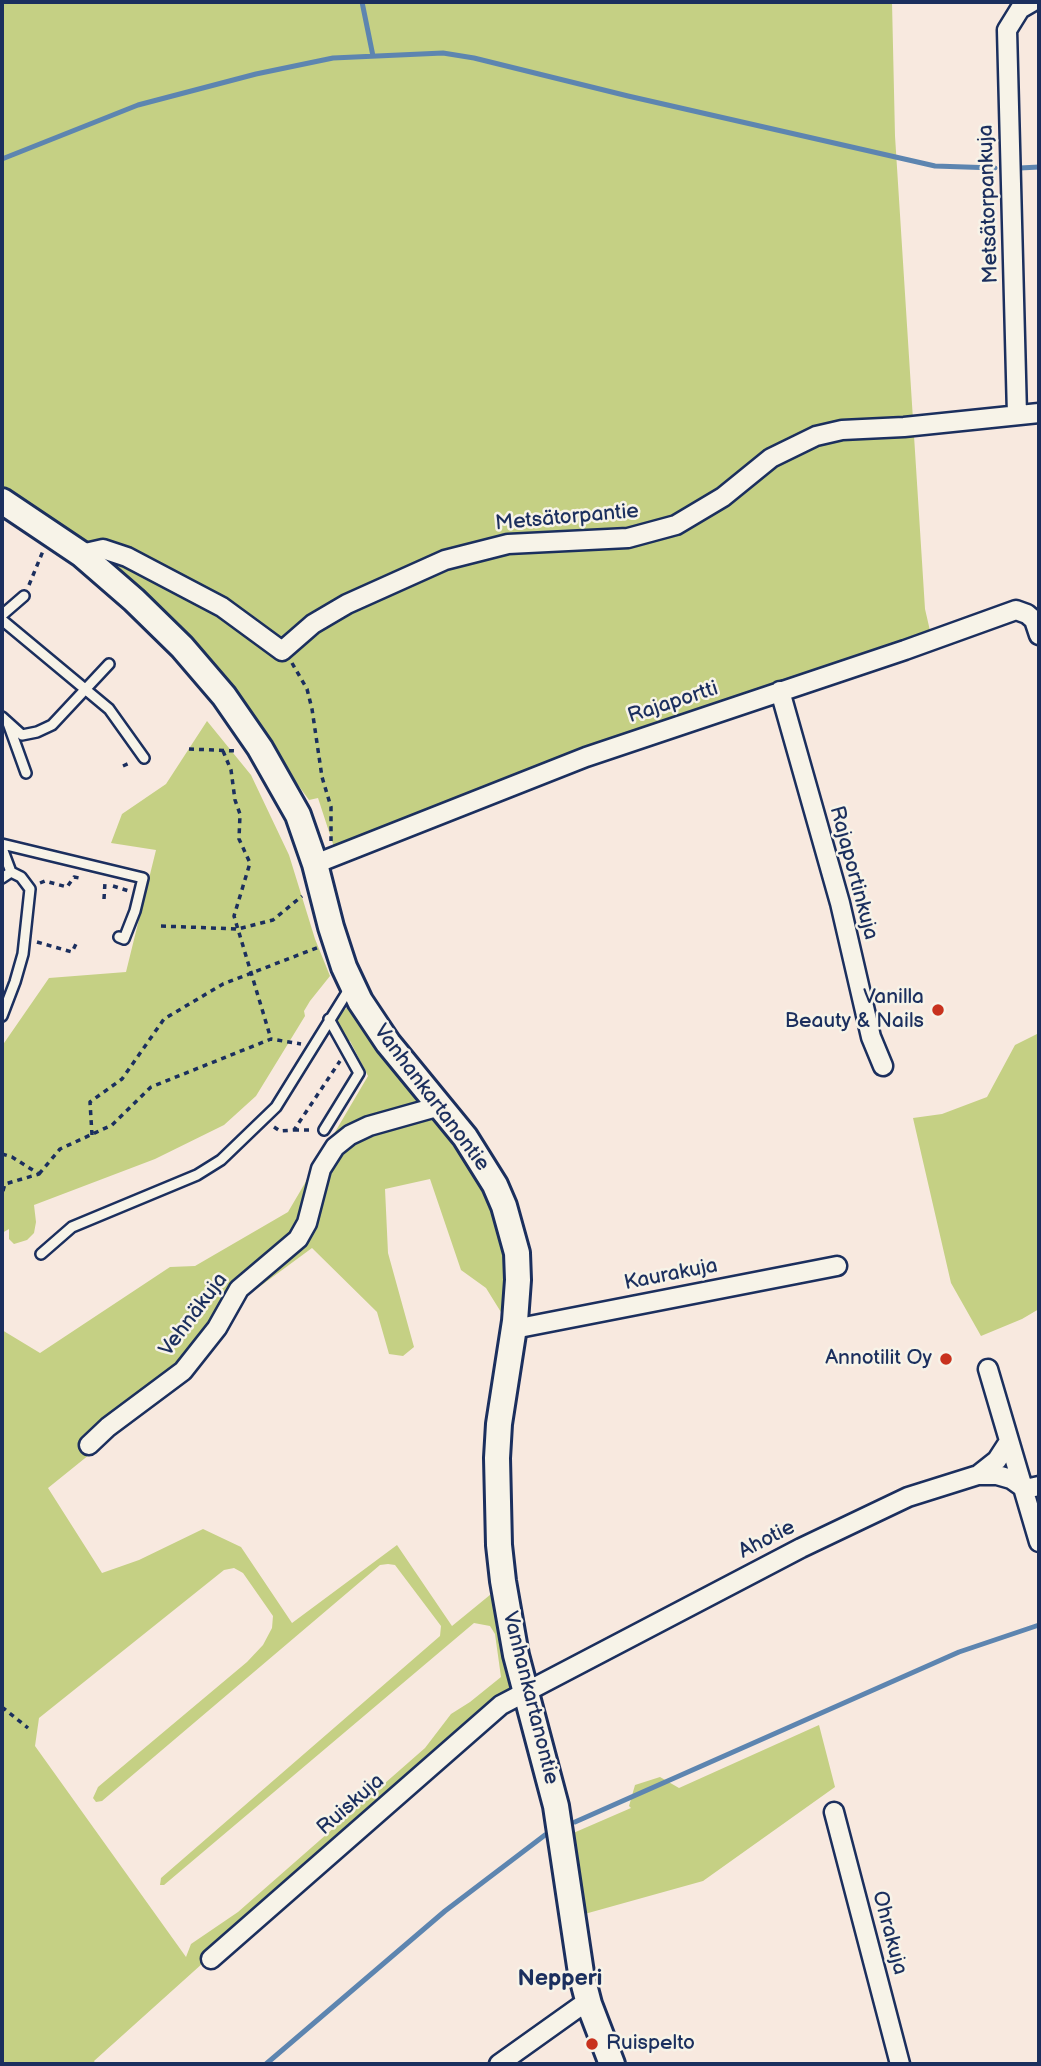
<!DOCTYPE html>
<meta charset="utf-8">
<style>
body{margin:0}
#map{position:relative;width:1041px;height:2066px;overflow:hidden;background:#f8e9df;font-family:"Balsamiq Sans",sans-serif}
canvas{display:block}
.frame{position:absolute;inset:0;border:4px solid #1b2f5e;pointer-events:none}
</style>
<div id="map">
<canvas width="1041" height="2066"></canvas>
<div class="frame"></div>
</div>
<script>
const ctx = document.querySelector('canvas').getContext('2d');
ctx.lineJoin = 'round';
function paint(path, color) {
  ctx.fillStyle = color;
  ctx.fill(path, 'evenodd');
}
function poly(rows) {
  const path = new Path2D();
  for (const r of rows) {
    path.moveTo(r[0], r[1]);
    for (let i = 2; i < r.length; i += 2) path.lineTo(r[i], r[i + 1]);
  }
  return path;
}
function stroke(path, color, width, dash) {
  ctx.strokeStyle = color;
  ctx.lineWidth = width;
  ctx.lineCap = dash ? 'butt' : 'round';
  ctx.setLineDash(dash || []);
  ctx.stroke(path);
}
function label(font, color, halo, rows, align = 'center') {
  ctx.font = font + ' "Balsamiq Sans",sans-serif';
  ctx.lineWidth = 5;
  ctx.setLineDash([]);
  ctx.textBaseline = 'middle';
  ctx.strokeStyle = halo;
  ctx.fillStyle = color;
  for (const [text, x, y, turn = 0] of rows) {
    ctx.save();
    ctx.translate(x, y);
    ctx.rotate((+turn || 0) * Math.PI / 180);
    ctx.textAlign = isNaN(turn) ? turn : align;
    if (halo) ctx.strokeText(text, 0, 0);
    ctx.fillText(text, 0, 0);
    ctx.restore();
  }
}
const green = poly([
 [2,2,892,2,895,136,925,609,931,635,580,752,334,847,318,798,309,800,284,766,23,502,2,489],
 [207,721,251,775,289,855,315,939,330,976,310,1001,304,1011,305,1016,256,1096,224,1125,155,1159,34,1205,36,1222,34,1233,27,1240,14,1244,9,1239,9,1229,2,1233,2,1046,49,978,126,972,156,850,111,843,122,814,166,784],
 [348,1007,357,1011,486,1192,505,1251,504,1317,486,1288,461,1270,430,1179,385,1189,388,1253,414,1347,403,1356,389,1354,377,1312,312,1248,236,1304,198,1367,48,1488,102,1573,139,1560,203,1529,241,1547,292,1623,397,1545,452,1626,496,1590,514,1685,511,1691,491,1704,94,2061,96,2064,2,2064,2,1330,40,1353,170,1267,195,1266,288,1212,368,1076,350,1041,345,1039,336,1024,337,1016],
 [388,1564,395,1565,441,1626,440,1636,161,1878,160,1885,164,1885,474,1623,490,1626,495,1634,501,1677,470,1702,451,1714,425,1748,238,1912,191,1944,186,1957,35,1746,39,1718,224,1570,234,1568,243,1573,273,1616,272,1628,263,1645,247,1662,98,1787,93,1798,96,1802,102,1801,380,1565],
 [1039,1033,1039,1309,1022,1319,981,1336,951,1283,913,1118,942,1114,987,1097,1015,1045],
 [819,1725,835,1787,703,1881,581,1915,571,1834,631,1808,629,1806,635,1785,660,1777,679,1788]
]);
const stream = poly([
 [362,2,373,56],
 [2,159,138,105,256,74,333,58,443,53,474,58,628,96,935,166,995,168],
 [1020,168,1039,167],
 [575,1822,959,1652,1039,1625],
 [266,2064,445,1911,545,1835]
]);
const path = poly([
 [29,585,43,551],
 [292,663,307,689,312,709,322,777,331,807,331,841],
 [189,749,238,751],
 [223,751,231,770,235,800,240,814,239,839,250,863,234,916,271,1039],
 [123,766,132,762],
 [40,883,45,881,67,887,74,877,79,878],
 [113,886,129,891],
 [104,899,105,882],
 [161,926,238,929,273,920,302,896],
 [37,942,72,952,76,944],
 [274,1127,280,1131,294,1130,340,1061],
 [294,1130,311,1130],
 [92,1135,90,1102,122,1079,164,1019,223,984,319,947],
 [2,1154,12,1157,39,1174,5,1184,2,1194],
 [39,1174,60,1149,112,1125,151,1087,271,1039,301,1044],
 [2,1707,28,1728]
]);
const lane = poly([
 [2,615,24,596],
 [2,620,109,709,144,758],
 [2,717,22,735,37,732,52,725,109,664],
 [8,723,26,773],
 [2,844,143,878,135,911,124,939,119,937],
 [2,848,11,872,21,877,30,889,23,954,15,982,2,1016],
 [2,878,11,872],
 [324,1130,359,1073,329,1019],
 [41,1254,72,1227,197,1175,221,1160,276,1107,351,986]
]);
const street = poly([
 [1017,415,1007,30,1020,9,1032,2],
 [81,554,103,549,127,557,222,607,282,651,313,624,347,604,445,560,508,544,628,538,676,525,723,497,771,458,816,436,842,430,904,427,1039,413],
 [780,691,840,903,871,1037,883,1066],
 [315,864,586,757,905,650,1016,610,1027,614,1034,620,1039,635],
 [514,1329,837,1266],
 [988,1369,1039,1542],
 [89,1445,108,1427,183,1371,217,1328,239,1289,298,1239,307,1223,321,1169,335,1147,350,1135,369,1126,440,1106],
 [978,1475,997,1460,1008,1443],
 [834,1812,900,2064],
 [211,1959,501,1705,801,1548,908,1497,978,1475,997,1475,1011,1479,1025,1489,1039,1486],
 [499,2064,579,2007,589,2004]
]);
const secondary = poly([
 [2,501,81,554,134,600,182,647,224,696,260,748,298,815,315,864,331,927,344,967,360,1001,388,1043,465,1137,495,1185,504,1206,517,1253,518,1280,515,1321,499,1424,497,1458,499,1545,503,1581,516,1655,556,1806,581,1973,589,2004,612,2064]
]);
const markers = [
 [938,1010,7,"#c8321e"],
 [946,1359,7,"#c8321e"],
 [592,2044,7,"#c8321e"]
];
const streetNames = [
 ["Metsätorpankuja",989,204,-92],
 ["Metsätorpantie",567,518,-5],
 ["Rajaportti",673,703,-18],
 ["Rajaportinkuja",853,873,75],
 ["Vanhankartanontie",431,1098,53],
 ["Kaurakuja",671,1275,-11],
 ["Vehnäkuja",194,1315,-53],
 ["Ahotie",767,1540,-27],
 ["Vanhankartanontie",530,1698,76],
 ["Ruiskuja",351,1805,-41],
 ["Ohrakuja",889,1933,75]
];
const poiNames = [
 ["Vanilla",924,998],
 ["Beauty & Nails",924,1022],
 ["Annotilit Oy",932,1359],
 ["Ruispelto",606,2044,"left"]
];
const neighbourhoodNames = [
 ["Nepperi",560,1979]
];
paint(green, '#c5d084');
stroke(stream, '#5d85b0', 5);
stroke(lane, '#1b2f5e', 14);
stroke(street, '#1b2f5e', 23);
stroke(secondary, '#1b2f5e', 30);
stroke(path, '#1b2f5e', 3.5, [5, 5]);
stroke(lane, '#f7f3e8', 9);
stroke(street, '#f7f3e8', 18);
stroke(secondary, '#f7f3e8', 24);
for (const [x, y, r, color] of markers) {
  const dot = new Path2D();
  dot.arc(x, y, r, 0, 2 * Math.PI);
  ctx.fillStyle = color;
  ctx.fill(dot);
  stroke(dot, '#f7f3e8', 2.5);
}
label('21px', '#1b2f5e', '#f7f3e8', streetNames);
label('21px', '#1b2f5e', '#f7f3e8', poiNames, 'right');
label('bold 23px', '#1b2f5e', '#f7f3e8', neighbourhoodNames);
</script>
